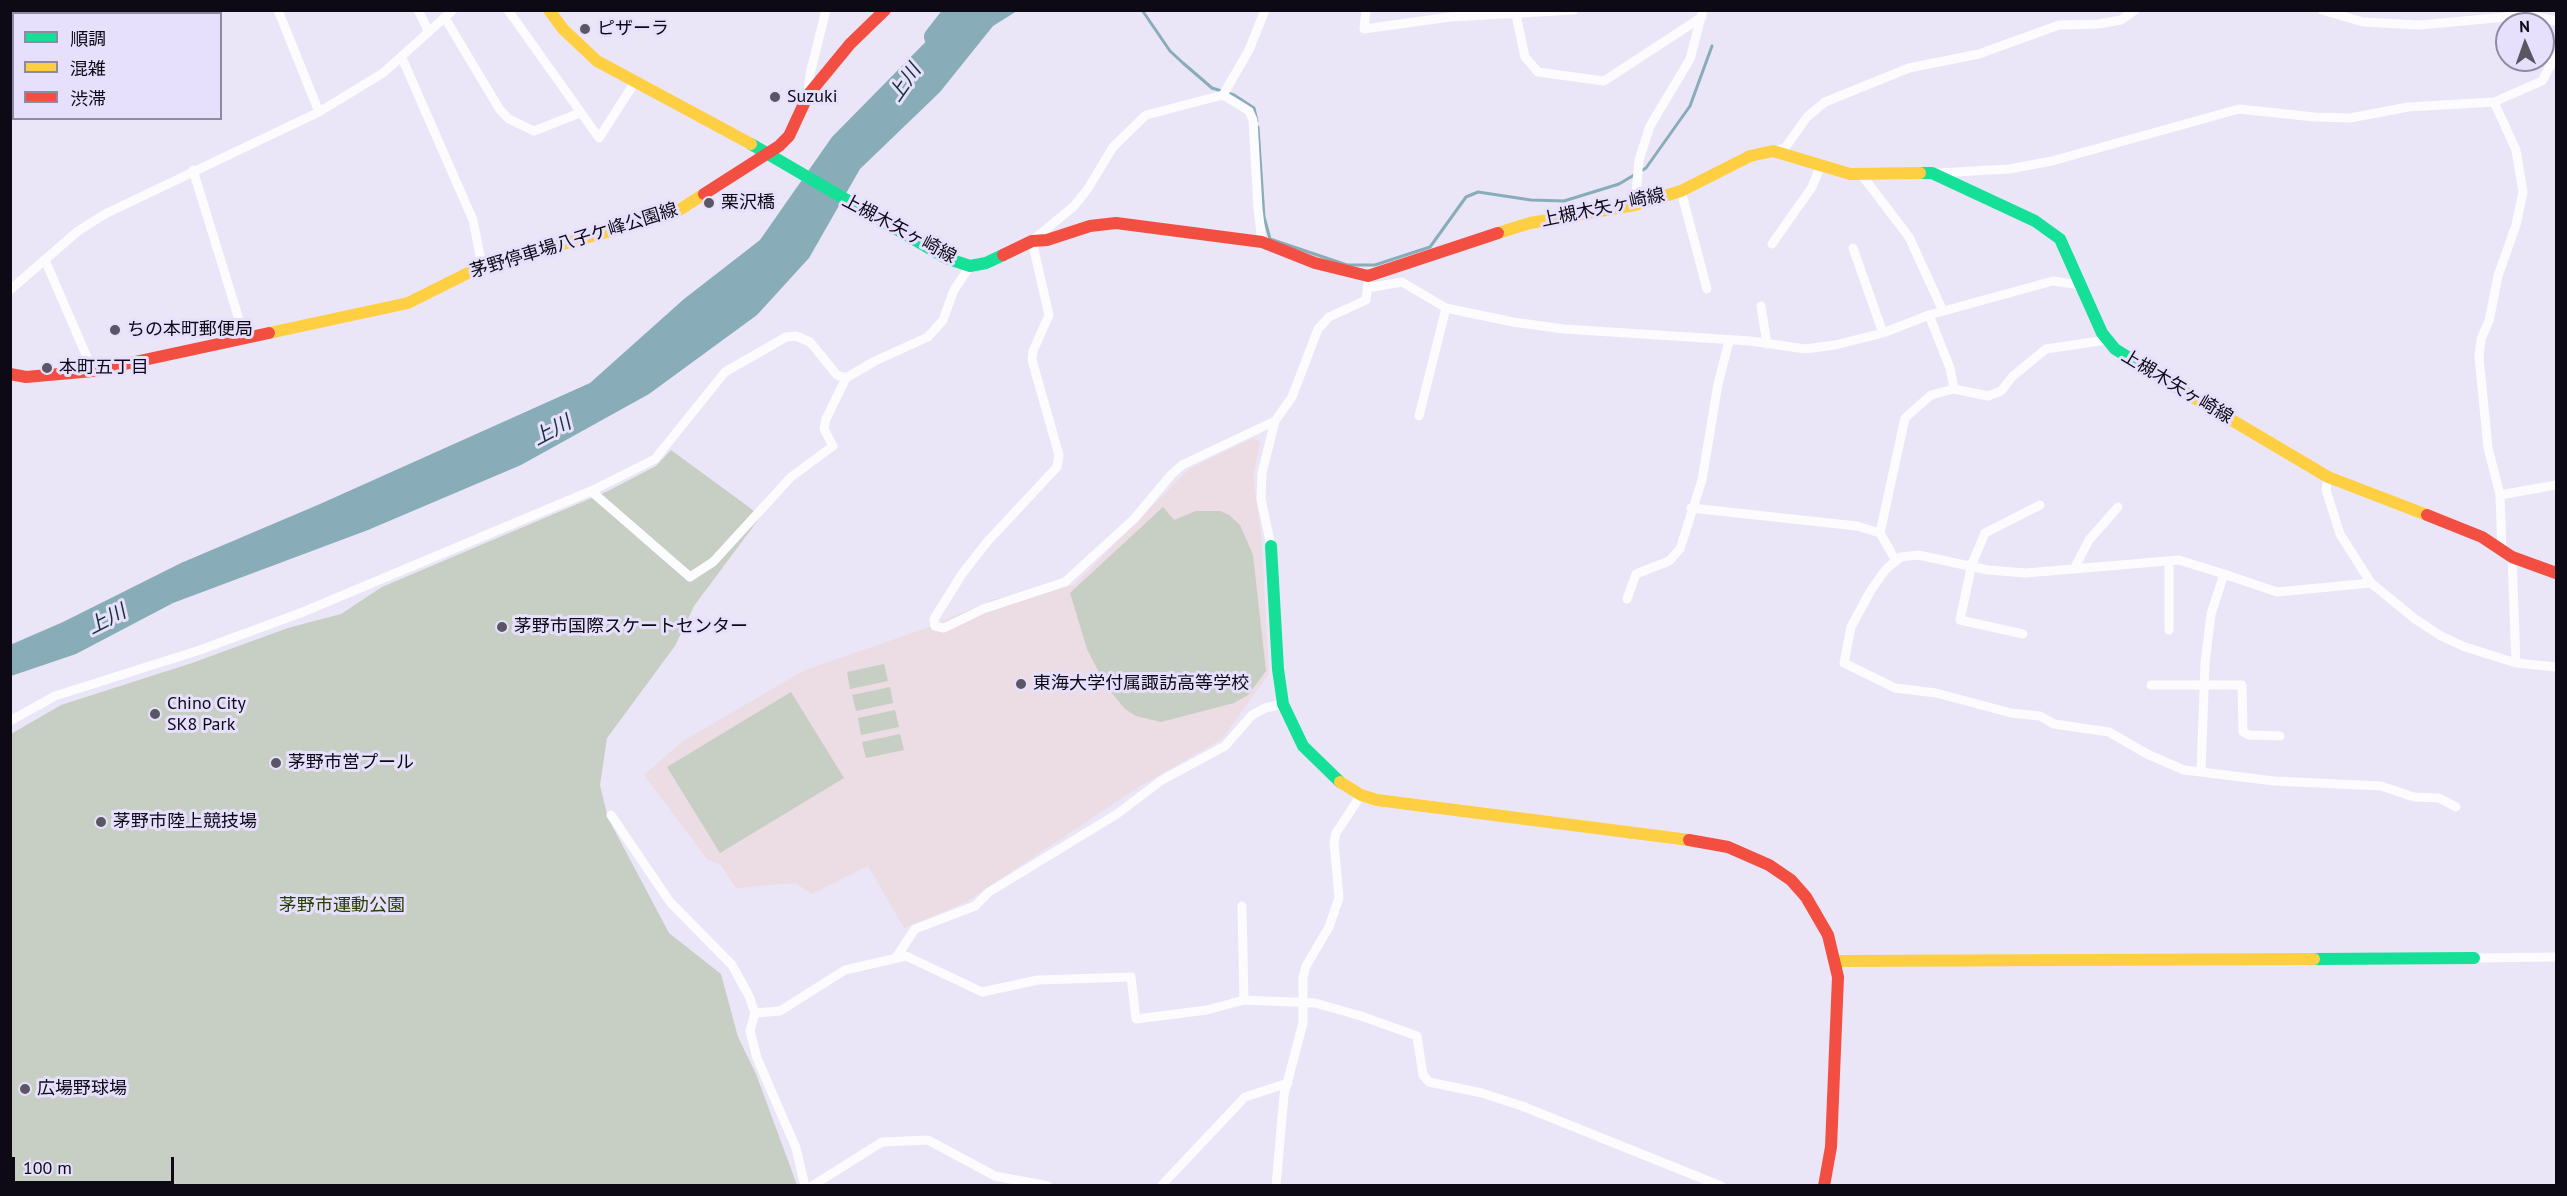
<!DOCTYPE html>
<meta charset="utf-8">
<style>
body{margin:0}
#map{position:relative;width:2567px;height:1196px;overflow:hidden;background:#eae6f7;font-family:"PT Sans","Noto Sans JP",sans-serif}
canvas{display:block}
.frame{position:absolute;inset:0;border:12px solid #0d0915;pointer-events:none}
.legend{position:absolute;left:12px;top:12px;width:210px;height:108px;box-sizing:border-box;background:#e7e0fd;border:2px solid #908aa0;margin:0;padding:8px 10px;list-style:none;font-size:18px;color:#0d0915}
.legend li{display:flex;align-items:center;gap:12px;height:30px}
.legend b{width:30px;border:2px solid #908aa0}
.north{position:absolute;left:2495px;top:12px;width:60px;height:60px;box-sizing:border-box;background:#e7e0fd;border:2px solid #908aa0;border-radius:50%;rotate:358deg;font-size:16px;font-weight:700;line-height:24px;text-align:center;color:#0d0915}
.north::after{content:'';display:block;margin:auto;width:21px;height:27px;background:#5a5664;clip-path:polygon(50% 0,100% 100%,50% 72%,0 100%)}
.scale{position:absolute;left:12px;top:1157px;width:162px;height:27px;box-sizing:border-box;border:3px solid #0d0915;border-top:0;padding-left:8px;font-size:18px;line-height:21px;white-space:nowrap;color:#0d0915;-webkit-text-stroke:4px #e7e0fd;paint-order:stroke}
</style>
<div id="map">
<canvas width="2567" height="1196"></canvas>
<div class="frame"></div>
<ul class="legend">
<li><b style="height:8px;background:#16e098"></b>順調</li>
<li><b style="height:8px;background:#ffcf43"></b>混雑</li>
<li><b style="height:8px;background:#f24e42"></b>渋滞</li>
</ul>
<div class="north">N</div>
<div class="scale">100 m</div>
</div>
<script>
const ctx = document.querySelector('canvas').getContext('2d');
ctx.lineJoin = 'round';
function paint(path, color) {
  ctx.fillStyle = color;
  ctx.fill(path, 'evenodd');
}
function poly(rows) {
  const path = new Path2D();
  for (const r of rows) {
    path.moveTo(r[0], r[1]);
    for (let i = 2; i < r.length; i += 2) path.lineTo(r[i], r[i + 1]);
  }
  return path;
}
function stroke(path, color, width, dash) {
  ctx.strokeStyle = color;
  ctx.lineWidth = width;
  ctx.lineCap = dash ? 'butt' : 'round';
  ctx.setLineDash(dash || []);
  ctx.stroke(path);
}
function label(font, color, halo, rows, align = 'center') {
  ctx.font = font + ' "PT Sans","Noto Sans JP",sans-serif';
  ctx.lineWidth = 6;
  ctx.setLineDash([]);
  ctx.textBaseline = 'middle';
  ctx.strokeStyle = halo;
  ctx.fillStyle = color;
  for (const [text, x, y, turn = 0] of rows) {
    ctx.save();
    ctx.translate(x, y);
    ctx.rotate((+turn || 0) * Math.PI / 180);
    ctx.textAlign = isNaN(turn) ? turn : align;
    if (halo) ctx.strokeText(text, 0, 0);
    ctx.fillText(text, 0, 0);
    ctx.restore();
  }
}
const education = poly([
 [1253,438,1260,442,1253,477,1261,532,1269,674,1222,739,1140,786,966,902,904,928,868,866,812,894,795,883,736,888,720,864,707,859,644,775,683,741,805,670,924,629,994,599,1074,585,1189,469]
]);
const green = poly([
 [671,450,761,516,694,606,675,646,607,738,600,785,608,818,669,933,721,974,738,1037,756,1074,797,1185,11,1185,11,734,61,705,192,663,288,628,341,614,382,587,608,491,656,466],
 [1163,507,1174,520,1196,511,1220,511,1229,515,1240,525,1253,555,1266,671,1248,695,1234,703,1161,722,1136,716,1125,709,1106,686,1087,649,1070,593],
 [884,664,888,681,850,689,847,672],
 [890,687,893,703,856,711,852,695],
 [791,692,844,778,720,853,667,767],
 [895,710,899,727,861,735,858,718],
 [900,734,904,750,866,758,862,742]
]);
const water = poly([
 [956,11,1017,11,993,26,940,92,860,169,809,258,757,315,649,394,521,465,368,530,173,603,76,654,11,676,10,645,63,622,181,563,320,504,590,383,684,299,760,240,832,137]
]);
const stream = poly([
 [1142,10,1170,51,1183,63,1212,88,1234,95,1254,108,1257,121],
 [1258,127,1264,217,1270,239,1347,265,1375,265,1430,247,1466,197,1478,192,1531,200,1564,201,1619,184,1646,168,1690,106,1712,46]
]);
const river = poly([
 [934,37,955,10]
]);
const street = poly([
 [278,10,319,112],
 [418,10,429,32],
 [508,10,599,138,635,82],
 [1366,10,1364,29,1450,17,1574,10],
 [1515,10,1525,57,1538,72,1604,81,1702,17],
 [2322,10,2363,22,2420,25,2528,15,2556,21],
 [445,18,500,110,509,119,534,131,580,113],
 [402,58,473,220,482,266],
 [808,95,810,74,826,10],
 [1223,95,1249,50,1265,10],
 [2494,102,2516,150,2523,192,2516,225,2498,276,2489,321,2481,339,2479,357,2488,448,2500,495,2502,552],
 [1773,151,1785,148,1807,117,1825,102,1909,68,1979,54,2059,25,2099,24,2121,20,2135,10],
 [193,170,245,339],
 [1937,173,2009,169,2052,161,2239,109,2314,117,2350,118,2408,107,2494,102,2542,81,2556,55],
 [1861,174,1909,237,1943,311],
 [1681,191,1707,289],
 [1635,205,1639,160,1650,126,1690,59,1703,10],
 [1262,242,1258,209,1253,120,1249,111,1223,95,1146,115,1113,147,1087,190,1074,206,1032,241,1049,315,1033,351,1032,360,1059,455,1057,467,987,542,962,574,934,619,935,626,944,628,983,609,1065,582,1134,519,1171,475,1182,465,1275,421],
 [1772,244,1812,187,1820,167],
 [1853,248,1883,333],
 [45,260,93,371],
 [1367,288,1402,282,1446,308,1513,322,1564,329,1751,341,1805,349,1835,345,1883,333,1929,315,2053,281,2080,285],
 [10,290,78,231,105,214,319,112,383,73,453,10],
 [1761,306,1767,344],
 [1929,315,1950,368,1954,389,1988,396,2001,391,2013,376,2046,349,2107,340],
 [1419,416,1446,308],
 [2328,477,2326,490,2340,534,2371,583,2415,619,2441,636,2465,647,2516,663,2556,667],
 [591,491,690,577,713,562,791,477,833,446,824,429,826,419,846,378,875,361,928,337,943,320,954,290,970,266],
 [2500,495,2556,485],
 [1691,508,1857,526,1880,533,1896,561],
 [1880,533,1905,418,1931,395,1954,389],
 [1271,546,1261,499,1262,473,1275,421,1292,397,1318,329,1329,317,1366,300,1368,284],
 [1918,555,1988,570,2026,573,2179,560,2224,574,2211,614,2205,663,2201,772,2184,770,2147,754,2109,732,2054,724,2040,716,2011,713,1936,693,1895,688,1844,663,1851,627,1871,590,1886,569,1901,557,1918,555],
 [2512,557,2516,663],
 [2169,561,2169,630],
 [2074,569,2089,540,2118,507],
 [2224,574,2277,592,2371,583],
 [1627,599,1636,574,1669,561,1680,549,1702,480,1718,384,1729,341],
 [2023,634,1960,620,1972,564,1985,533,2040,505],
 [2151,685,2242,685,2243,732,2249,735,2280,736],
 [10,721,55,696,200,650,303,612,591,491,655,459,725,372,786,337,796,336,810,342,837,375,846,378],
 [2201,772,2274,781,2381,786,2414,797,2439,798,2456,807],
 [611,815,670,902,732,965,749,996,755,1013,750,1031,757,1058,796,1148,805,1186],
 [1242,906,1244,1000],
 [897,956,915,929,975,906,989,892,1117,814,1162,780,1225,746,1252,715,1265,708,1283,704],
 [2474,958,2556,957],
 [755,1013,780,1011,845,970,906,956,982,992,1038,980,1131,977,1136,1019,1207,1010,1244,1000,1315,1003,1361,1016,1417,1036,1423,1075,1429,1082,1482,1093,1522,1106,1721,1186],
 [812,1186,882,1142,928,1140,995,1176,1048,1186],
 [1161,1186,1245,1097,1288,1083],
 [1276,1186,1284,1095,1303,1023,1303,977,1306,966,1329,927,1339,898,1334,842,1336,833,1361,795]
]);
const fast = poly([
 [751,144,946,258,970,266,986,263,1003,255],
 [1920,173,1932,173,2035,221,2060,239,2102,333,2115,349,2186,393],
 [1271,546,1278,669,1283,704,1303,746,1340,782],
 [2314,959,2474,958]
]);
const slow = poly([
 [549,10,563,29,597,61,751,144],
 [1498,233,1530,223,1635,205,1681,191,1750,156,1773,151,1850,174,1920,173],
 [269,333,408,303,482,266,673,214,704,194],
 [2186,393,2328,477,2427,515],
 [1340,782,1361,795,1377,800,1689,840],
 [1836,961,2314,959]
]);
const jam = poly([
 [704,194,779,146,789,136,808,95,850,44,885,10],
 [1003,255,1032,241,1047,240,1090,226,1116,223,1262,242,1315,263,1368,276,1498,233],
 [10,374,26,377,93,371,269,333],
 [2427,515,2482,537,2512,557,2556,573],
 [1689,840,1728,847,1769,865,1791,880,1806,897,1828,935,1838,977,1831,1147,1824,1186]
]);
const markers = [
 [585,29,6,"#5a5664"],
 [775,97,6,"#5a5664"],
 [709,203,6,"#5a5664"],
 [115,330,6,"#5a5664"],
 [47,368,6,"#5a5664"],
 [502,627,6,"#5a5664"],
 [1021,684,6,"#5a5664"],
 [155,714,6,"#5a5664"],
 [276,763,6,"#5a5664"],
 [101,822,6,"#5a5664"],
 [25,1089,6,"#5a5664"]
];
const poiNames = [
 ["ピザーラ",597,29],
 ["Suzuki",787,97],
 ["栗沢橋",721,203],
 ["ちの本町郵便局",127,330],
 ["本町五丁目",59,368],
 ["茅野市国際スケートセンター",514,627],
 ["東海大学付属諏訪高等学校",1033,684],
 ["Chino City",167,704],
 ["SK8 Park",167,725],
 ["茅野市営プール",288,763],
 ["茅野市陸上競技場",113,822],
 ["広場野球場",37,1089]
];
const streetNames = [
 ["上槻木矢ヶ崎線",1603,208,-12],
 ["上槻木矢ヶ崎線",899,229,28],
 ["茅野停車場八子ケ峰公園線",574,241,-17],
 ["上槻木矢ヶ崎線",2177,387,31]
];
const parkNames = [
 ["茅野市運動公園",342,906]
];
const waterNames = [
 ["上川",905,83,-55],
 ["上川",552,431,-28],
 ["上川",107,620,-27]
];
paint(education, '#ecdce3');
paint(green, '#c7cec4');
paint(water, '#88acb8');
stroke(stream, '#88acb8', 3);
stroke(river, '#88acb8', 20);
stroke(street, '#fcfbfe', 9);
stroke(fast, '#16e098', 12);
stroke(slow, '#ffcf43', 12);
stroke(jam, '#f24e42', 12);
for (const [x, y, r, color] of markers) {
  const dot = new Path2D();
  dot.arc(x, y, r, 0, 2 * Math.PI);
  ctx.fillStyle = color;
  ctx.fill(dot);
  stroke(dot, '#e7e0fd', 2);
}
label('18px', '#0d0915', '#e7e0fd', poiNames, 'left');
label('18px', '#0d0915', '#e7e0fd', streetNames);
label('18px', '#283e01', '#e7e0fd', parkNames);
label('italic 20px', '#133035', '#e7e0fd', waterNames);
</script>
